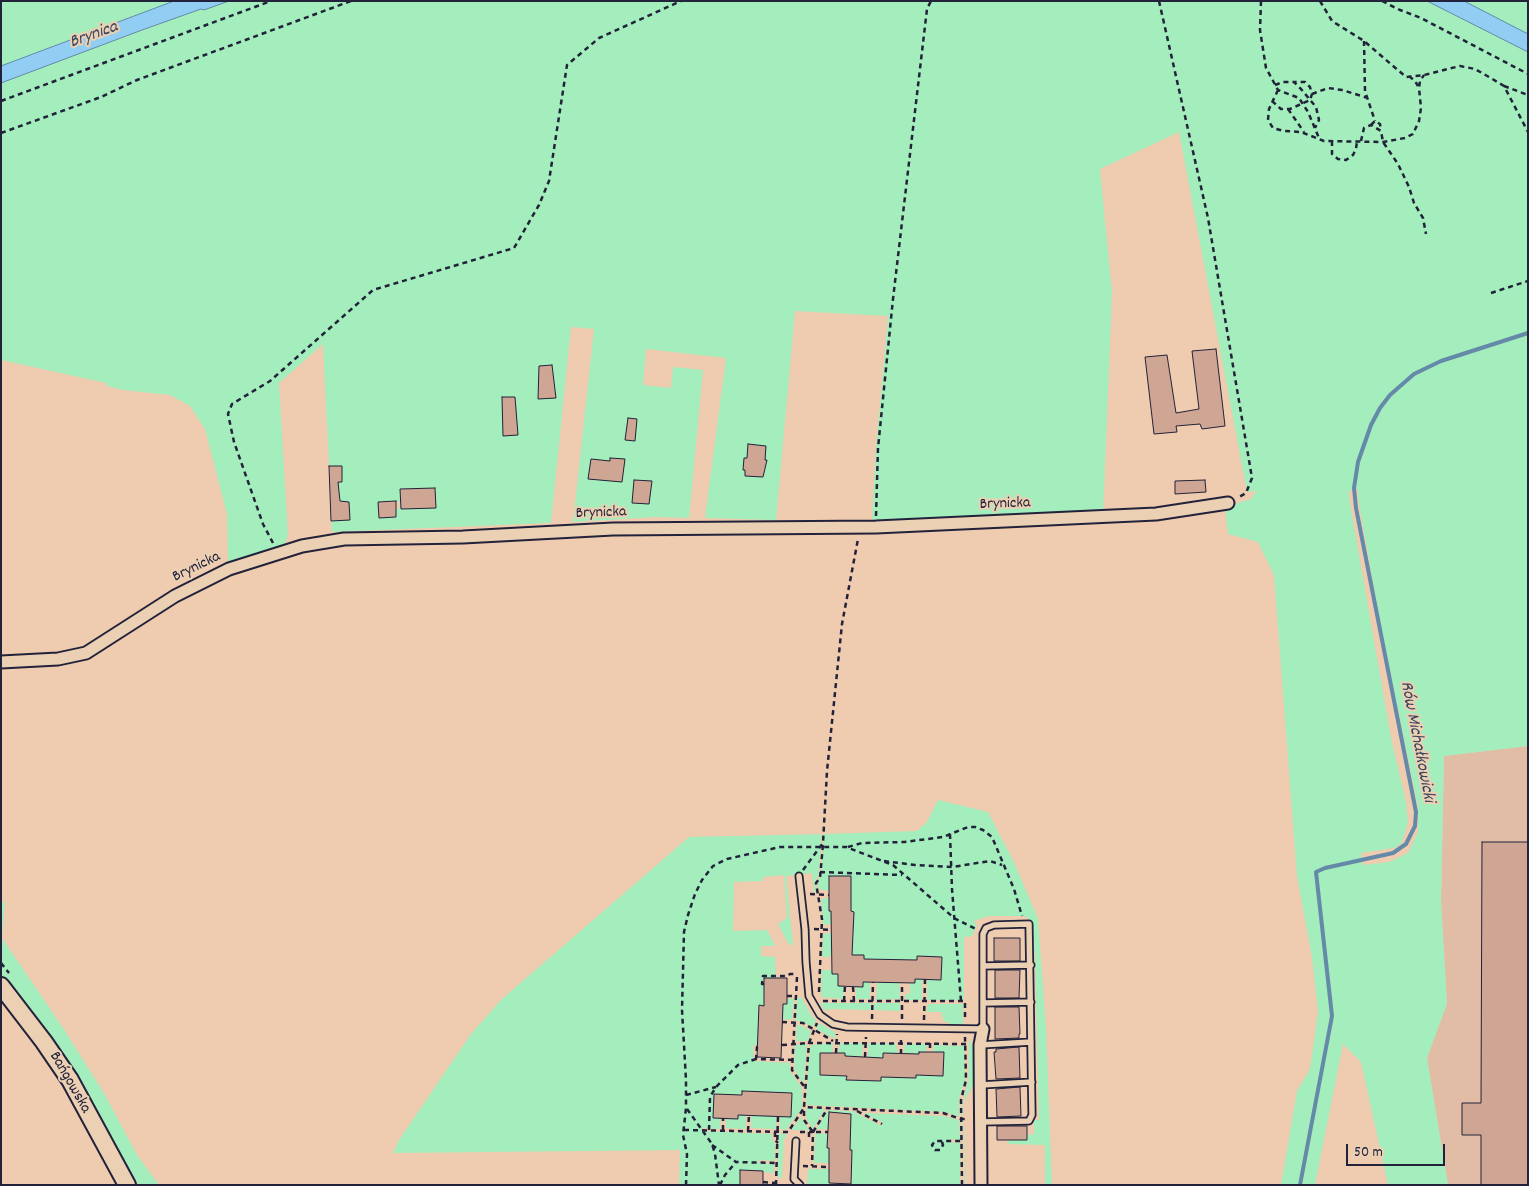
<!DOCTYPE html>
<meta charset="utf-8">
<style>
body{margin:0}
#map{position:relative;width:1529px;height:1186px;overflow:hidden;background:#efccaf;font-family:Dekko,sans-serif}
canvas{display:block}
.frame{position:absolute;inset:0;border:2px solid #22223b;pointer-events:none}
.scale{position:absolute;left:1346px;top:1144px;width:99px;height:22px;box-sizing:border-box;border:2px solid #22223b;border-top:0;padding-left:6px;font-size:15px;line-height:18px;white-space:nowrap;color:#22223b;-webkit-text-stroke:4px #ecd0b3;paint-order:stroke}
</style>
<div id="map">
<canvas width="1529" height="1186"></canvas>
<div class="frame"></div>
<div class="scale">50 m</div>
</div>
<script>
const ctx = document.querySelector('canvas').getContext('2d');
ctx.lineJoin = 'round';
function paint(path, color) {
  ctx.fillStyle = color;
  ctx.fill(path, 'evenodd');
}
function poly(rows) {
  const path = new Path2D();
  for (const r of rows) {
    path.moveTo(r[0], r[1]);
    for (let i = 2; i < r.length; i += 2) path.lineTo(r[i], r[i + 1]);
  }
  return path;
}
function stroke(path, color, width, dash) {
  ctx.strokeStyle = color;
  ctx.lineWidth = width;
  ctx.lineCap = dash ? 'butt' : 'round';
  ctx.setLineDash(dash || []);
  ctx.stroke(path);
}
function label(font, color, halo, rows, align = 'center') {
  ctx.font = font + ' Dekko,sans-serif';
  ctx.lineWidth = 4;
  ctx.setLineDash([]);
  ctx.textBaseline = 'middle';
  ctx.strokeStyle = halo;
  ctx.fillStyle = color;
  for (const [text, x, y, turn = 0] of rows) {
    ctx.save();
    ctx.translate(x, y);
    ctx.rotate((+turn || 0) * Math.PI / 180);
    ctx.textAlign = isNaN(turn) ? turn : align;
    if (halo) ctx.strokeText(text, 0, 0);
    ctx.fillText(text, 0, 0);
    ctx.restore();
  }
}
const built = poly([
 [1528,746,1528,1185,1448,1185,1427,1058,1447,1004,1441,902,1444,756]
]);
const green = poly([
 [1,1,1528,1,1528,746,1444,756,1441,902,1447,1004,1427,1058,1448,1185,1388,1185,1361,1062,1343,1044,1315,1185,1281,1185,1297,1091,1310,1069,1318,1012,1312,957,1297,876,1274,575,1258,542,1228,534,1225,507,1251,499,1256,491,1247,492,1179,132,1100,169,1112,293,1103,516,887,522,872,519,876,448,888,316,795,311,776,520,705,518,726,358,646,349,643,385,671,388,673,367,703,370,689,518,657,517,573,522,594,329,571,327,551,523,332,532,331,521,350,520,340,501,334,485,330,485,329,482,342,481,342,467,329,466,323,344,279,383,288,536,284,545,228,564,227,514,205,429,190,406,170,395,123,390,107,386,106,383,1,360],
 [1358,489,1358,498,1381,627,1418,807,1418,832,1408,853,1389,862,1363,865,1361,853,1394,848,1401,844,1408,823,1406,802,1391,738,1349,498,1349,491],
 [399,501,400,508,396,509,396,517,379,518,378,502],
 [938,800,988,812,1014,862,1038,919,1046,1028,1052,1185,1045,1185,1045,1145,1008,1144,1009,1140,1027,1140,1027,1135,1034,1134,1034,1120,1039,1120,1035,956,1031,921,1026,917,1022,916,988,916,974,921,977,926,972,936,964,937,964,1000,928,1000,927,999,927,979,941,980,942,957,917,956,917,960,864,959,864,955,852,955,854,912,851,911,851,877,829,876,829,891,818,889,817,882,821,873,824,834,917,831,927,822],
 [822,834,819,874,815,882,816,892,814,892,812,873,786,876,793,946,788,943,778,924,787,918,784,875,763,877,763,881,734,882,733,931,767,930,775,946,761,946,761,956,775,957,776,978,764,978,764,1006,759,1005,758,1046,753,1045,754,1061,790,1063,790,1071,802,1088,802,1108,786,1130,780,1129,780,1116,791,1116,792,1093,742,1091,742,1095,714,1094,713,1118,721,1118,720,1129,702,1128,702,1131,772,1134,772,1140,775,1143,775,1161,759,1160,759,1163,774,1164,774,1173,741,1170,740,1185,679,1185,680,1150,393,1153,399,1140,471,1034,502,999,689,837],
 [829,898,829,911,831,911,831,924,823,925,821,899],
 [5,901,2,938,63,1028,104,1093,137,1155,159,1185,136,1185,116,1153,85,1093,49,1034,1,975,1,904],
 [831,933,832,954,829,957,822,957,823,934],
 [822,970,832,970,832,974,838,974,838,986,844,986,843,999,821,997],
 [915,979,922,979,922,1000,906,1000,905,995,910,993,910,983,915,983],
 [863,982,870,982,870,999,856,999,856,987,863,987],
 [877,982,899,982,900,999,876,1000],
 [797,998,802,998,811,1015,816,1020,813,1027,803,1022,796,1021],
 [787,999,794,999,792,1020,782,1019,783,1004],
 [820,1003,871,1003,871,1010,830,1009,827,1010,827,1013],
 [874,1003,900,1003,900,1011,874,1010],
 [928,1004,963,1004,963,1025,950,1024,944,1021,941,1012,926,1012],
 [819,1023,835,1032,835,1039,816,1029],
 [797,1025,800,1025,811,1031,808,1041,796,1041],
 [969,1039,973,1046,974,1083,964,1102,964,1117,963,1117,963,1103,968,1080],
 [833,1043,832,1053,820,1053,820,1075,845,1076,847,1076,847,1080,880,1081,881,1077,916,1078,916,1075,943,1075,944,1053,933,1052,934,1045,964,1046,965,1080,959,1099,959,1117,945,1112,806,1105,808,1064,811,1045],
 [840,1043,863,1043,862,1057,845,1057,845,1053,838,1053],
 [868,1043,896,1044,898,1054,883,1058,868,1057],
 [807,1044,804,1082,802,1082,794,1069,795,1045],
 [906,1044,927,1044,926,1052,919,1052,919,1054,904,1054,904,1046],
 [807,1108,825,1109,813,1129,806,1119,806,1110],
 [828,1110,852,1111,882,1126,882,1122,862,1113,944,1116,959,1120,960,1140,949,1139,948,1142,960,1143,960,1185,851,1185,852,1150,849,1150,851,1114,829,1113,828,1129,816,1129],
 [738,1115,746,1115,746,1129,726,1128,726,1118,738,1119],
 [751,1115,776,1116,777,1129,751,1128],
 [802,1116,802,1120,810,1130,791,1130],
 [963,1121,964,1121,965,1185,964,1185],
 [779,1133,786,1134,786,1138,784,1138,782,1178,779,1178,777,1176],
 [815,1133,828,1134,827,1147,830,1148,829,1163,814,1163],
 [808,1169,829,1169,829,1183,831,1185,807,1185]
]);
const water = poly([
 [174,1,229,1,204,10,201,9,142,30,1,83,1,66,174,1],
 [1427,1,1464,1,1528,34,1528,52,1427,1]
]);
const stream = poly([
 [1300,1185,1332,1016,1316,872,1325,868,1393,853,1406,844,1415,826,1416,812,1356,508,1354,488,1358,462,1371,425,1380,408,1390,395,1414,374,1441,361,1528,333]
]);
const building = poly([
 [1216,349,1225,426,1202,429,1200,424,1176,426,1177,432,1154,434,1145,357,1167,355,1176,413,1199,409,1192,351,1216,349],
 [552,365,556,398,538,399,539,366,552,365],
 [502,397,515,397,518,435,503,436,502,397],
 [628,418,637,419,635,441,625,440,628,418],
 [748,444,766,446,765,460,767,460,763,477,745,476,745,470,743,470,744,458,747,458,748,444],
 [610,458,625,459,622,482,588,479,591,459,610,461,610,458],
 [329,466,342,466,342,482,338,482,340,501,349,502,350,520,331,521,329,466],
 [634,480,652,481,649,504,632,503,634,480],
 [1205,480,1206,492,1175,494,1175,481,1205,480],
 [435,488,436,508,401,509,400,489,435,488],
 [396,501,396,517,379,518,378,502,396,501],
 [1482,842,1528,842,1528,1185,1481,1185,1481,1135,1462,1135,1462,1103,1481,1103,1482,842],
 [829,876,851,876,851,911,854,912,852,955,864,955,864,959,917,960,917,956,942,957,941,980,915,979,915,983,863,982,863,987,838,986,838,974,832,974,831,911,829,911,829,876],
 [994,938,1020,938,1020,961,994,961,994,938],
 [995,970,1020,970,1019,998,995,998,995,970],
 [764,978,787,978,787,1004,783,1004,781,1058,757,1057,759,1005,764,1006,764,978],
 [995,1007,1019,1007,1020,1034,1019,1034,1019,1038,995,1039,995,1007],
 [1019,1047,1020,1078,996,1079,994,1052,996,1052,996,1049,1019,1047],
 [919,1052,944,1052,943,1076,916,1075,916,1078,881,1077,881,1081,846,1080,847,1076,820,1075,820,1053,845,1053,845,1056,883,1058,883,1053,919,1054,919,1052],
 [1020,1087,1021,1116,997,1117,996,1089,1020,1087],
 [742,1091,792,1093,791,1117,738,1115,738,1119,713,1118,714,1094,742,1095,742,1091],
 [829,1112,851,1114,850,1150,852,1150,851,1184,829,1183,829,1148,827,1148,829,1112],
 [997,1126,1027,1126,1027,1140,997,1140,997,1126],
 [740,1170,763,1171,763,1185,740,1185,740,1170]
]);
const path = poly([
 [1159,1,1208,218,1252,478,1246,493,1239,497],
 [1261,1,1260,30,1266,68,1278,90,1299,98,1308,112,1319,138],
 [1320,1,1332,21,1364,41,1406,77,1424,75,1460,66,1475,69,1489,77,1504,86,1528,132],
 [1382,1,1400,10,1421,18,1528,74],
 [1364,41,1365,91,1375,121],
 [1409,76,1415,81,1418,86],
 [1275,85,1283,82,1294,82,1301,89,1316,107,1319,120,1315,128],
 [1504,86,1528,95],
 [1278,90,1269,109,1268,120,1273,128,1284,131,1301,132,1324,141,1383,142,1405,138,1413,134,1419,121,1421,108,1419,88,1420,81,1424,75],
 [1312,94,1328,88,1342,90,1368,98],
 [1,101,271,1],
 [1272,101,1281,109,1290,109,1310,100,1312,94,1310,87,1305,82,1294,82],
 [1288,109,1304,132],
 [1371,125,1375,121,1380,124,1381,130],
 [1,133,101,97,137,80,351,1],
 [1332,141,1332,154,1338,159,1346,160,1353,155,1356,149,1357,141],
 [1361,141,1364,128,1371,125,1381,131,1383,142,1398,164,1409,187,1414,203,1423,218,1426,234],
 [1491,293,1528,281],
 [876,516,878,448,893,299,927,9,931,1],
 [273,543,263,524,234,442,228,414,232,404,270,381,373,290,514,248,539,205,549,181,567,65,599,38,681,1],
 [950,834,952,889,961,1001],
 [848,847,862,843,904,842,943,837,968,827,975,827,983,830,992,837,1014,889,1022,916],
 [884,861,915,865,952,867,990,861,1002,865],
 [803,870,823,843,827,771,842,624,858,539],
 [820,872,902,875],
 [810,894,829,895],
 [814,929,831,930],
 [1,963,9,973],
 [797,977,792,1070,803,1085,805,1085],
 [764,984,762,984,763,976,787,976,790,974,797,974],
 [853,987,854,1001],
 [819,992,822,919,816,883,820,878,823,844],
 [787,996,797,996],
 [823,1001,965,1001,965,1021],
 [844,1001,845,986],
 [872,1019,873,982],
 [902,1019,902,983],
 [924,1020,925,979],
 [782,1022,803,1023,833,1041],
 [930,1043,930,1052],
 [966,1044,809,1043,804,1107,943,1113,961,1119,968,1119],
 [782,1045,809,1043,817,1023],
 [758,1047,757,1047,756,1059,793,1060],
 [836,1053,837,1034],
 [901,1054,901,1037],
 [865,1057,866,1037],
 [686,1095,716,1087],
 [687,1109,712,1144,715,1154,719,1185],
 [804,1111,804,1120,813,1132,828,1132],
 [857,1111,882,1124],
 [684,1130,788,1132,804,1108],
 [709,1130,710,1097,716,1087,738,1065,756,1059],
 [723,1130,723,1118],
 [748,1131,749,1115],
 [775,1132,775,1140,778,1143],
 [800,1132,813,1132,812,1166],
 [809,1132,809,1139],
 [813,1132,828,1108],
 [942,1142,943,1145,940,1150,935,1150,932,1145,935,1141,961,1141],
 [712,1145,736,1162,777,1163],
 [803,1166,829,1167],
 [763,1182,776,1183],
 [686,1185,687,1154,683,1135,686,1108,686,1080,682,1010,684,932,688,915,695,894,702,880,713,866,727,859,780,847,846,847,893,865,954,918,976,929],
 [720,1185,725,1175,736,1162],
 [776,1185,778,1116],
 [962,1185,961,1100,966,1080,965,1037]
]);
const lane = poly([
 [799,876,805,929,806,962,809,996,820,1015,833,1024,847,1027,983,1029,983,934,986,928,994,925,1029,924,1032,1115,1029,1121,981,1122],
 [983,966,1031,965],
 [983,1003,1031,1002],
 [980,1045,1031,1042],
 [981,1085,1032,1082],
 [796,1141,794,1179,800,1185]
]);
const street = poly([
 [1,662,58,659,86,653,175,596,229,569,302,546,344,539,463,537,613,529,876,527,1156,514,1228,503],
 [981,1185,980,1045,983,1029]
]);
const secondary = poly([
 [1,986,44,1042,70,1080,127,1185]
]);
const streetNames = [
 ["Brynicka",1005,505,-2],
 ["Brynicka",601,514,-2],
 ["Brynicka",197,568,-26],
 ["Bańgowska",69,1083,60]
];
const waterNames = [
 ["Brynica",94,36,-20],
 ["Rów Michałkowicki",1416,742,79]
];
paint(built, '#e1bda5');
paint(green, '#a4edbc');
paint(water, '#92cef3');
stroke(water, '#6589a9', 1);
stroke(stream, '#6589a9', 4);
paint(building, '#cfa593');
stroke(building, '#22223b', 1);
stroke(lane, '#22223b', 9);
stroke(street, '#22223b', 15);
stroke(secondary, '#22223b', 20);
stroke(path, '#22223b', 2.5, [5, 4]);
stroke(lane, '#ecd0b3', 5.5);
stroke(street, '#ecd0b3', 11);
stroke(secondary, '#ecd0b3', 16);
label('16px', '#22223b', '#ecd0b3', streetNames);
label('italic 18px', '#384460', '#ecd0b3', waterNames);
</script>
